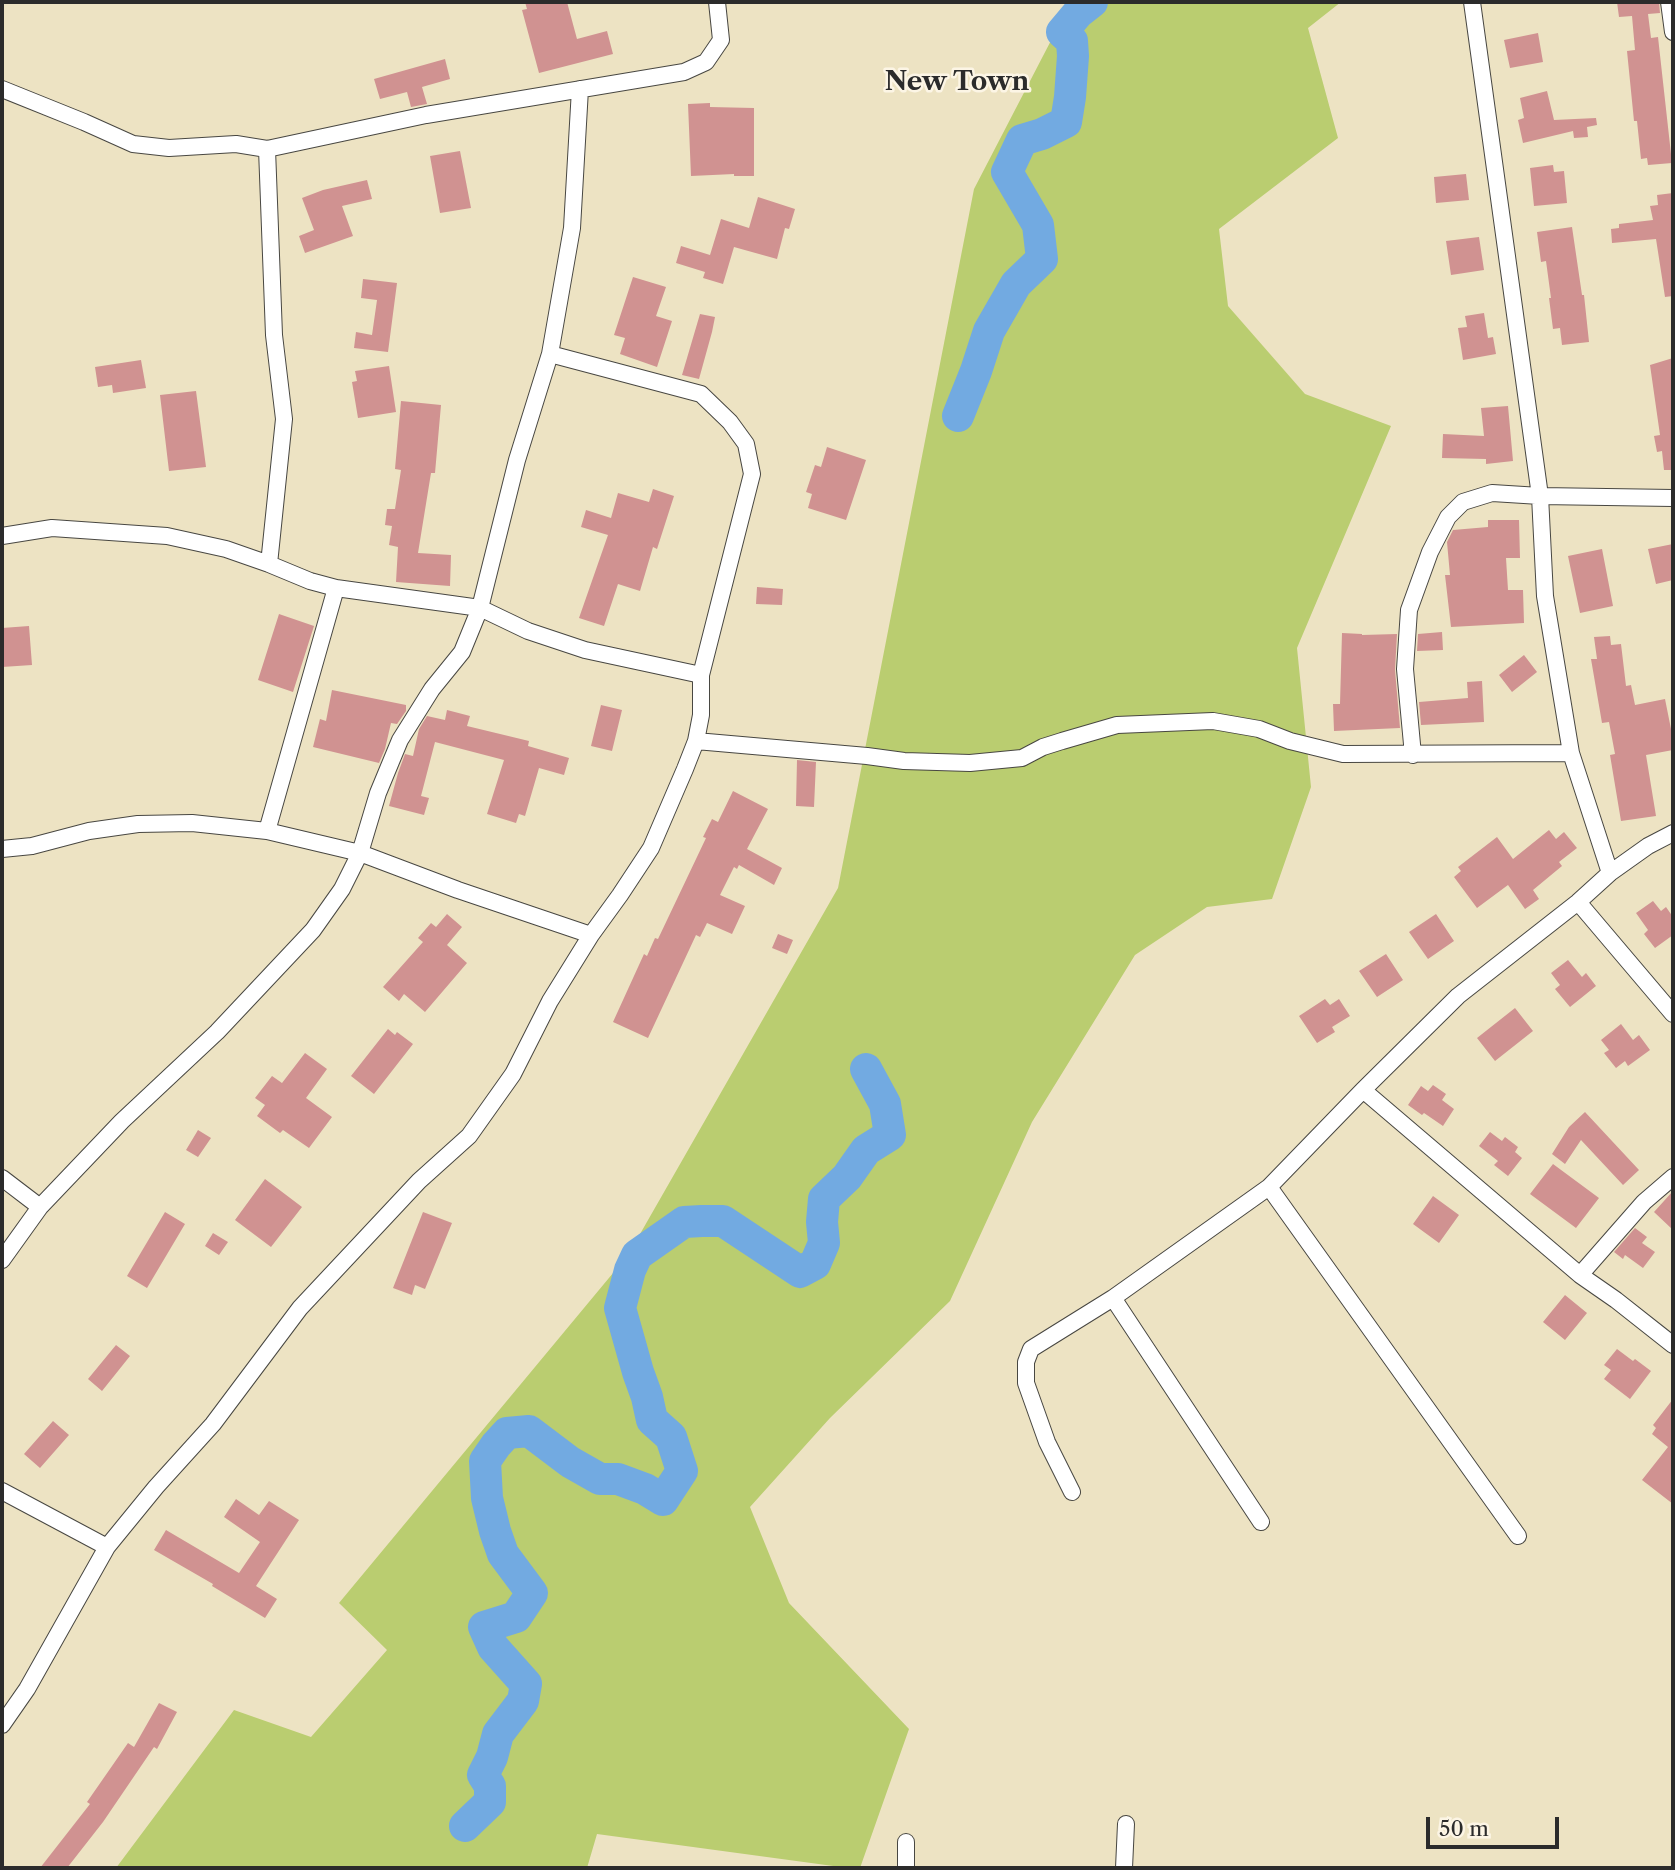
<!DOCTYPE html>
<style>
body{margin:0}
#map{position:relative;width:1675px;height:1870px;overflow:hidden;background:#ede3c3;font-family:"Libre Caslon Text",serif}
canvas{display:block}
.frame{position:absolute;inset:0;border:4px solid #2b2b2b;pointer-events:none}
.scale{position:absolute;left:1426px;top:1817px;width:133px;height:32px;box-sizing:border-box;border:4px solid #2b2b2b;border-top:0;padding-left:9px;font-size:21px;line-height:24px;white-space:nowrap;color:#2b2b2b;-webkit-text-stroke:5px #fcf5e5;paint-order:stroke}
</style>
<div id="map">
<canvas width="1675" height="1870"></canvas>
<div class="frame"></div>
<div class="scale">50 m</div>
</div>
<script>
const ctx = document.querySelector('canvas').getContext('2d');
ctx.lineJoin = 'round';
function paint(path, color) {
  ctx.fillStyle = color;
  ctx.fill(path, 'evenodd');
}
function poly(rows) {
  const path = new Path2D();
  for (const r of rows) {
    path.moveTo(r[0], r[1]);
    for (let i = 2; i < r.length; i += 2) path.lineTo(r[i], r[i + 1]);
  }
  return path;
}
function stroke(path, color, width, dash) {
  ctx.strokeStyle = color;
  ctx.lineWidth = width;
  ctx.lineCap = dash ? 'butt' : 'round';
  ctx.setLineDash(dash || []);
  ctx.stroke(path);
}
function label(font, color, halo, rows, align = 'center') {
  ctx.font = font + ' "Libre Caslon Text",serif';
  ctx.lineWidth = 5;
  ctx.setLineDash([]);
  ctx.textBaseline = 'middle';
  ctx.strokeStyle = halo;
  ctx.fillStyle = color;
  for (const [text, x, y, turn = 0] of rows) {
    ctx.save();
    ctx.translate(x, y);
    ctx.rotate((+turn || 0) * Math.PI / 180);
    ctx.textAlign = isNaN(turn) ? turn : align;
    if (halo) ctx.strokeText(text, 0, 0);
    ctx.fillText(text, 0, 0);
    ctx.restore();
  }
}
const green = poly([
 [1071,2,1341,2,1308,28,1338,138,1219,229,1228,306,1305,394,1391,426,1297,648,1311,787,1272,899,1207,907,1135,955,1032,1122,950,1301,830,1418,750,1507,789,1603,909,1729,860,1868,848,1868,597,1834,587,1868,116,1868,234,1710,311,1737,387,1650,339,1603,628,1255,838,888,974,189]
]);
const river = poly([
 [958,416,976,371,989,331,1016,284,1042,259,1038,225,1007,172,1022,140,1042,134,1066,122,1070,97,1073,56,1072,41,1062,32,1078,13,1092,2],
 [465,1826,490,1802,490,1786,483,1775,492,1757,498,1734,523,1701,526,1684,493,1647,484,1627,516,1617,532,1593,503,1554,495,1531,487,1498,485,1461,496,1445,507,1433,529,1431,570,1462,600,1479,618,1479,645,1489,663,1500,682,1471,671,1437,652,1420,647,1397,638,1372,620,1308,630,1270,637,1255,684,1222,702,1221,723,1221,800,1272,815,1264,824,1243,822,1222,824,1199,847,1177,866,1150,890,1135,885,1104,866,1069]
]);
const building = poly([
 [525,2,567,2,577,39,607,31,613,54,539,73,522,10,527,9],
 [1617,2,1659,2,1660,13,1648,14,1651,38,1658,37,1672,163,1648,165,1647,158,1641,159,1637,121,1634,121,1627,51,1635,50,1632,16,1619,17],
 [1538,33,1543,62,1510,68,1504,40],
 [445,59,450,79,422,87,427,104,411,107,407,92,380,99,374,79],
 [1547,91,1554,120,1596,118,1597,125,1587,127,1588,137,1574,138,1573,131,1523,143,1518,120,1524,118,1520,98],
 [710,103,710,107,754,108,754,176,734,176,734,174,691,176,688,104],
 [460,151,471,208,440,213,430,156],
 [1553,165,1554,172,1564,171,1567,203,1534,206,1530,168],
 [1466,174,1469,200,1436,203,1434,177],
 [367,180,372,199,342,206,353,236,305,253,299,236,314,230,302,198,323,190],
 [1673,193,1673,296,1665,297,1656,239,1612,243,1611,229,1619,228,1619,224,1653,220,1650,206,1658,205,1657,195],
 [758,197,795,209,789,229,785,228,777,259,734,247,723,284,703,278,705,272,676,263,681,246,710,255,721,219,749,228],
 [1572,227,1582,295,1584,295,1589,342,1562,345,1560,328,1553,329,1549,298,1551,298,1546,261,1541,262,1537,232],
 [1479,237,1484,270,1451,275,1446,241],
 [633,277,666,287,656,316,672,321,657,367,620,354,625,338,614,335],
 [363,279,397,283,388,352,354,348,356,332,372,335,377,300,361,298],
 [1484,313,1488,338,1493,337,1496,354,1463,360,1458,328,1467,327,1465,316],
 [700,314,715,317,712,332,699,379,682,375],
 [1673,358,1673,470,1664,470,1662,451,1657,452,1654,436,1660,435,1650,365],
 [141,360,146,388,113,393,112,385,98,387,95,367],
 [389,366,396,412,358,418,352,382,357,381,355,371],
 [196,391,206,467,169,471,160,395],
 [401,401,441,405,435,473,431,473,418,553,451,555,450,586,396,582,398,547,389,545,392,526,385,525,387,509,395,509,401,470,395,469],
 [1508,406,1513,461,1486,464,1486,459,1442,458,1443,434,1484,436,1481,408],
 [827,447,866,460,846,520,808,508,812,494,806,492,815,465,821,467],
 [653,489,674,496,657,549,653,547,640,591,618,584,604,626,579,618,608,535,581,527,586,510,611,518,618,493,649,502],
 [1488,520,1519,520,1520,558,1506,558,1508,590,1523,590,1524,623,1451,627,1445,575,1450,575,1447,542,1453,530,1488,527],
 [1673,544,1673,580,1656,584,1648,549],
 [1602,549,1613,606,1580,613,1568,556],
 [757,587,783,589,782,605,756,604],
 [279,614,314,626,293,692,258,680],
 [29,626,32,665,2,667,2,628],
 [1442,632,1443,650,1417,651,1418,634],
 [1342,633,1362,634,1362,635,1397,634,1395,670,1400,728,1334,731,1333,704,1340,704],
 [1610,636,1611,645,1621,644,1626,686,1631,685,1635,705,1665,699,1673,739,1673,750,1646,755,1656,816,1621,821,1610,755,1615,754,1609,722,1602,723,1591,659,1597,659,1594,637],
 [1524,655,1537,672,1512,692,1499,675],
 [1482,681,1484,722,1421,725,1419,702,1468,698,1467,682],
 [332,690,406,705,406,711,397,724,391,723,385,749,379,763,313,747,320,719,326,721],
 [601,705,622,710,612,751,591,746],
 [447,710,470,716,467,726,529,741,528,746,569,758,564,775,539,768,525,816,519,814,516,823,487,814,504,760,435,742,421,796,429,798,424,815,389,806,398,773,405,754,413,756,419,729,427,716,445,720],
 [797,760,816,762,814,807,796,806],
 [733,791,768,809,747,849,782,868,774,885,739,865,737,869,734,867,720,895,745,906,732,934,707,923,700,937,696,935,648,1038,613,1022,644,954,647,956,655,938,658,939,706,838,703,837,712,819,718,822],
 [1549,830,1556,839,1564,832,1577,848,1559,862,1562,866,1533,890,1539,899,1525,909,1508,885,1477,908,1454,877,1461,871,1458,867,1497,837,1513,859],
 [1653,901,1661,911,1666,907,1673,917,1673,935,1655,948,1644,934,1648,930,1636,913],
 [447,914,462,927,447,945,467,963,425,1012,404,994,399,1001,383,987,423,942,418,938,431,923,436,927],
 [1436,914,1454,941,1428,959,1409,932],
 [778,934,793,940,787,954,772,948],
 [1386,954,1403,980,1377,997,1359,971],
 [1568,960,1582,977,1586,973,1596,986,1570,1007,1555,989,1560,985,1551,973],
 [1325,999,1330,1005,1339,999,1350,1016,1332,1027,1335,1032,1317,1043,1299,1016],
 [1515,1008,1533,1031,1495,1061,1477,1038],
 [1621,1024,1633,1040,1639,1035,1650,1050,1628,1066,1625,1061,1616,1068,1604,1053,1609,1050,1601,1040],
 [388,1029,395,1035,397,1032,413,1044,374,1094,351,1076],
 [305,1053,327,1069,306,1098,332,1117,309,1148,283,1130,280,1133,257,1116,265,1105,255,1098,272,1076,282,1083],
 [1433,1085,1446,1094,1442,1100,1454,1109,1443,1126,1424,1113,1422,1115,1408,1105,1421,1086,1428,1091],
 [1585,1112,1639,1170,1623,1185,1581,1140,1565,1164,1552,1154,1569,1127],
 [198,1130,211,1138,198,1157,186,1150],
 [1490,1132,1502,1141,1505,1137,1518,1147,1515,1152,1522,1158,1508,1176,1494,1165,1498,1161,1479,1146],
 [1553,1164,1599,1198,1576,1228,1530,1194],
 [265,1179,302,1207,271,1247,235,1220],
 [1673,1191,1673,1230,1654,1212],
 [1433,1196,1459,1215,1439,1243,1413,1224],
 [165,1212,185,1224,147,1288,127,1276],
 [423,1212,452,1223,425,1289,415,1285,412,1295,393,1288],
 [1635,1228,1647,1237,1642,1243,1655,1252,1643,1268,1625,1255,1623,1259,1614,1252],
 [213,1233,228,1242,219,1255,205,1246],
 [1565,1295,1587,1313,1565,1340,1543,1322],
 [116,1345,130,1356,102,1391,88,1379],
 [1617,1349,1633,1361,1635,1359,1651,1371,1630,1399,1604,1379,1611,1370,1604,1365],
 [1673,1399,1673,1504,1642,1480,1668,1447,1652,1434,1656,1428,1653,1425],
 [53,1421,69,1435,40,1468,24,1454],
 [236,1499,259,1515,269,1501,299,1520,256,1586,277,1599,265,1618,212,1586,213,1584,154,1550,166,1530,239,1573,260,1542,224,1517],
 [159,1703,177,1712,157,1749,154,1747,103,1822,67,1868,40,1868,90,1804,87,1802,128,1743,134,1747]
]);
const minor = poly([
 [1472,2,1540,496,1673,498],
 [1669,2,1673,32],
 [2,89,84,122,133,144,169,148,236,144,267,149,274,335,284,419,269,564],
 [267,149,426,115,684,72,706,62,721,40,717,2],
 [2,536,52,528,167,536,226,549,269,564,310,581,336,588,480,608,528,631,585,650,701,675],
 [696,741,867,756,904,761,970,763,1022,758,1043,747,1062,741,1117,725,1213,721,1259,729,1290,741,1343,754,1571,753],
 [1413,755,1405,669,1409,610,1430,552,1448,517,1463,502,1492,493,1540,496,1545,596,1571,753,1610,873],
 [267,831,336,588],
 [2,849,32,846,89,831,138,824,192,823,267,831,360,853,458,890,591,935],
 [1578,902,1673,1014],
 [1363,1090,1580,1275,1616,1300,1673,1345],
 [2,1178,40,1207],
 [1269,1187,1518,1536],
 [2,1260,40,1207,122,1121,217,1032,313,930,342,889,360,853,378,793,400,740,432,689,462,652,480,608,517,460,550,354,572,228,580,89],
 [1580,1275,1644,1202,1673,1177],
 [1113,1298,1261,1522],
 [2,1491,107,1547],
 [1072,1492,1047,1442,1026,1383,1026,1362,1031,1349,1113,1298,1269,1187,1363,1090,1458,996,1578,902,1610,873,1648,846,1673,833],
 [2,1725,27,1689,107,1547,156,1487,213,1424,300,1308,419,1181,469,1136,513,1074,550,1001,591,935,620,895,651,848,685,769,696,741,701,715,701,675,752,474,746,444,730,422,701,394,550,354],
 [906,1842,906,1868],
 [1124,1868,1126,1824]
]);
const districtNames = [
 ["New Town",957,82]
];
paint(green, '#bacd70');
stroke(river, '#72aae1', 32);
paint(building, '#d09291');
stroke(minor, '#484742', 18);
stroke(minor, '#fff', 16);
label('bold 26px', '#2b2b2b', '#fcf5e5', districtNames);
</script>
